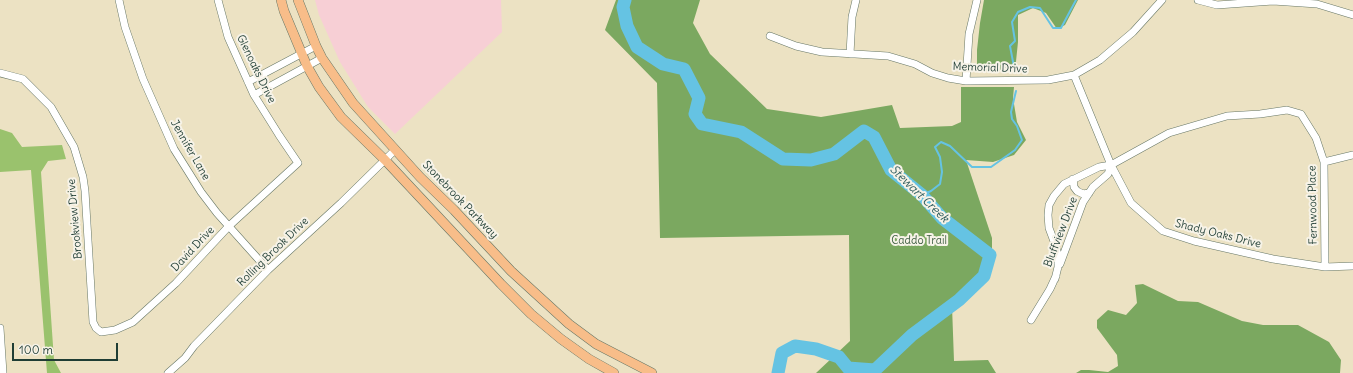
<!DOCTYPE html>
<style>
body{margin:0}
#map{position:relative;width:1353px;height:373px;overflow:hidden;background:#ece2c3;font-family:Delius,sans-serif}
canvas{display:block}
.scale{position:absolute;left:12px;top:343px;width:106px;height:18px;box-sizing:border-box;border:2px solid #1f3d34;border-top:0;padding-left:5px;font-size:12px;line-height:14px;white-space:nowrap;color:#1f3d34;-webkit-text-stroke:3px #f7f3e8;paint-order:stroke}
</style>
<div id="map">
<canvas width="1353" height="373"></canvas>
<div class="scale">100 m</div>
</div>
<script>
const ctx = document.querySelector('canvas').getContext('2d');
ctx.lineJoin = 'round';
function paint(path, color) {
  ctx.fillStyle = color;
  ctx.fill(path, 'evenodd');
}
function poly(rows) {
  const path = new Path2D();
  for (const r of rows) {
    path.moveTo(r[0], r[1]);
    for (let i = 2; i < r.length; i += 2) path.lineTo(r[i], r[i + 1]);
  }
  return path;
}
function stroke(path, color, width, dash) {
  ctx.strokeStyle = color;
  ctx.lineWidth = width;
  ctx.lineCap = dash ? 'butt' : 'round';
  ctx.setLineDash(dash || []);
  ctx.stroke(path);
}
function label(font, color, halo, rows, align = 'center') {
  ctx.font = font + ' Delius,sans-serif';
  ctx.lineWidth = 4;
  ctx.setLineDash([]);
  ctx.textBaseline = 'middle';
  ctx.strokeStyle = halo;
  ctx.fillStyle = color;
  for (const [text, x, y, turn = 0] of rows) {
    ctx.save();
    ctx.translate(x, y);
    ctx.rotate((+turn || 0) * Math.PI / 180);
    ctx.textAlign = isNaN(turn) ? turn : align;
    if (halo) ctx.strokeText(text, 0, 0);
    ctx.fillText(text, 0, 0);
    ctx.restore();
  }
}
const built = poly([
 [315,0,501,0,502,32,395,134,368,107,340,62,319,15]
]);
const green = poly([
 [0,129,12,133,22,147,62,145,66,159,48,161,41,172,54,360,61,373,47,373,31,170,0,172]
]);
const forest = poly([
 [616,0,700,0,693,23,710,54,767,109,821,117,892,105,900,128,952,126,961,122,961,87,1014,87,1013,98,1017,122,1026,140,1014,155,993,162,966,160,992,238,992,270,952,306,954,361,988,360,996,373,816,373,850,341,849,235,660,238,657,83,605,30],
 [984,0,1078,0,1065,25,1057,29,1046,13,1033,8,1018,15,1018,42,1015,71,980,71,977,68,977,50,980,23],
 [1143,284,1178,301,1198,302,1242,321,1263,325,1298,325,1329,342,1341,360,1340,373,1076,373,1081,370,1089,370,1108,372,1118,366,1117,355,1097,328,1097,320,1108,310,1126,315,1137,303,1135,285]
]);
const stream = poly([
 [1014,67,1010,46,1015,41,1012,22,1018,12,1030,7,1040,8,1053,28,1061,28,1076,0],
 [922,195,931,191,940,184,942,172,940,157,935,147,941,142,950,146,972,167,991,167,1015,150,1022,140,1017,126,1012,119,1011,112,1016,91]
]);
const river = poly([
 [625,0,623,7,627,26,637,47,663,64,684,69,699,98,695,114,702,124,741,132,783,159,811,160,834,154,864,131,874,137,891,170,922,195,942,218,990,255,984,276,959,300,912,335,875,370,848,368,839,357,816,349,795,346,782,353,778,373]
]);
const minor = poly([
 [119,0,125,27,143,79,174,149,201,192,217,213,268,270],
 [1198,0,1217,5,1273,1,1317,4,1353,15],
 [770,36,796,46,822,52,888,56,915,64,932,73,948,78,966,81,1048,80,1074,75,1100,60,1133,32,1162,0],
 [850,54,852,17,856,0],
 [0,73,23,79,51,107,74,147,83,177,85,191,93,322,96,328,101,332,115,330,133,322,176,283,229,226,298,163,279,135,254,95,228,37,218,0],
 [1074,75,1111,165,1131,203,1163,231,1194,241,1273,259,1325,267,1353,266],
 [966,81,969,34,977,0],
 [248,82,316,46],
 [254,95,322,58],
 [1324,162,1353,155],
 [1073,179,1074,187,1077,191,1083,194,1089,193],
 [1060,264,1083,202,1093,187,1108,174,1111,165],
 [1055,279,1058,267,1058,255,1055,244,1049,228,1048,215,1049,205,1054,196,1064,184,1099,167,1111,165,1169,133,1227,116,1260,114,1287,110,1301,114,1316,138,1324,162,1325,267],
 [1031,320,1050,289,1056,276],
 [0,328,3,373],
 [168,373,185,358,194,346,268,270,341,203,395,150]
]);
const major = poly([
 [281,0,284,11,307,66,319,87,341,117,385,160,501,284,531,314,561,339,589,359,614,373],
 [298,0,316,46,322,58,353,103,420,177,454,210,511,271,569,324,596,344,652,373]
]);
const streetNames = [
 ["Memorial Drive",990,68,2],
 ["Glenoaks Drive",256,69,64],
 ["Jennifer Lane",190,150,60],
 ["Stonebrook Parkway",460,200,46],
 ["Fernwood Place",1313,205,-91],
 ["Brookview Drive",75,219,-95],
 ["Bluffview Drive",1061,232,-69],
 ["Shady Oaks Drive",1218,234,14],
 ["David Drive",193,249,-47],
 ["Rolling Brook Drive",273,252,-44]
];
const parkNames = [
 ["Caddo Trail",919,241]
];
const waterNames = [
 ["Stewart Creek",919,194,44]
];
paint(built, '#f7cfd5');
paint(green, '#9ac26d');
paint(forest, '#7ba860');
stroke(stream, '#65c3e3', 2);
stroke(river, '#65c3e3', 13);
stroke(minor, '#677766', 8);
stroke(major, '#677766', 10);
stroke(minor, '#fff', 7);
stroke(major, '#f8bd89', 9);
label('11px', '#1f3d34', '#f7f3e8', streetNames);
label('11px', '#3e5e42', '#f7f3e8', parkNames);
label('italic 12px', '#305e60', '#f7f3e8', waterNames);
</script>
